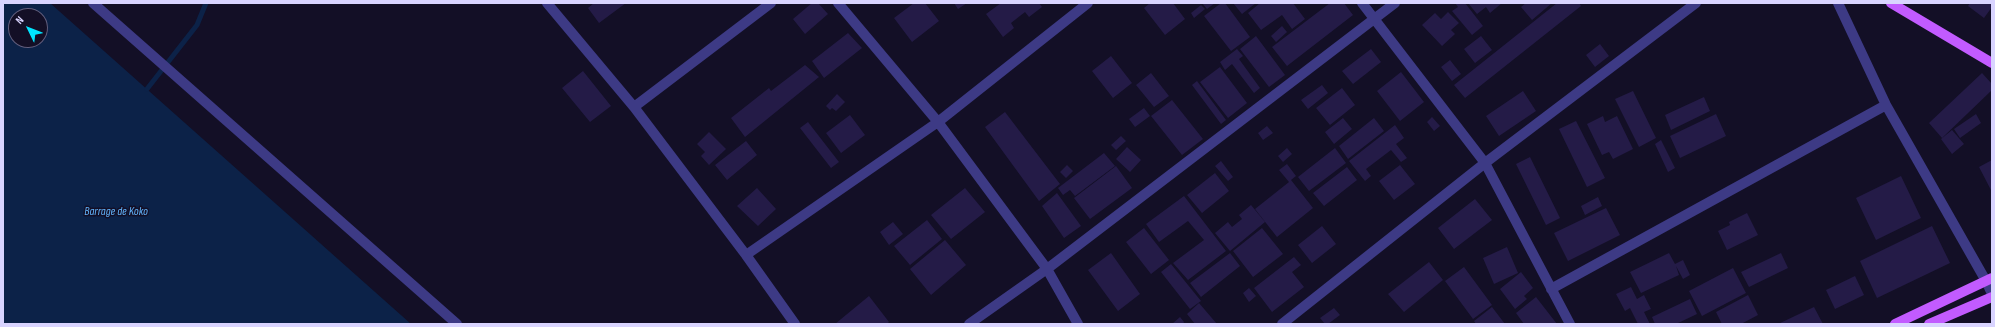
<!DOCTYPE html>
<style>
body{margin:0}
#map{position:relative;width:1995px;height:327px;overflow:hidden;background:#130f26;font-family:"Sofia Sans Condensed",sans-serif}
canvas{display:block}
.frame{position:absolute;inset:0;border:4px solid #d9d4ff;pointer-events:none}
.north{position:absolute;left:8px;top:8px;width:40px;height:40px;box-sizing:border-box;background:#130f26;border:1px solid #625e7d;border-radius:50%;rotate:313deg;font-size:11px;font-weight:700;line-height:16px;text-align:center;color:#d9d4ff}
.north::after{content:'';display:block;margin:auto;width:14px;height:18px;background:#00e5ff;clip-path:polygon(50% 0,100% 100%,50% 72%,0 100%)}
</style>
<div id="map">
<canvas width="1995" height="327"></canvas>
<div class="frame"></div>
<div class="north">N</div>
</div>
<script>
const ctx = document.querySelector('canvas').getContext('2d');
ctx.lineJoin = 'round';
function paint(path, color) {
  ctx.fillStyle = color;
  ctx.fill(path, 'evenodd');
}
function poly(rows) {
  const path = new Path2D();
  for (const r of rows) {
    path.moveTo(r[0], r[1]);
    for (let i = 2; i < r.length; i += 2) path.lineTo(r[i], r[i + 1]);
  }
  return path;
}
function stroke(path, color, width, dash) {
  ctx.strokeStyle = color;
  ctx.lineWidth = width;
  ctx.lineCap = dash ? 'butt' : 'round';
  ctx.setLineDash(dash || []);
  ctx.stroke(path);
}
function label(font, color, halo, rows, align = 'center') {
  ctx.font = font + ' "Sofia Sans Condensed",sans-serif';
  ctx.lineWidth = 3;
  ctx.setLineDash([]);
  ctx.textBaseline = 'middle';
  ctx.strokeStyle = halo;
  ctx.fillStyle = color;
  for (const [text, x, y, turn = 0] of rows) {
    ctx.save();
    ctx.translate(x, y);
    ctx.rotate((+turn || 0) * Math.PI / 180);
    ctx.textAlign = isNaN(turn) ? turn : align;
    if (halo) ctx.strokeText(text, 0, 0);
    ctx.fillText(text, 0, 0);
    ctx.restore();
  }
}
const water = poly([
 [3,3,50,3,411,324,3,324],
 [16,16,40,16,40,40,16,40]
]);
const stream = poly([
 [147,89,197,25,206,3]
]);
const building = poly([
 [594,3,626,3,599,23,588,8],
 [812,3,818,3,828,14,805,34,793,19],
 [914,3,925,3,939,21,912,42,894,18],
 [954,3,967,3,958,9],
 [1001,3,1039,3,1042,7,1029,17,1025,12,1011,23,1014,28,1003,37,986,14],
 [1150,3,1173,3,1185,19,1165,35,1144,8],
 [1202,3,1215,3,1207,9],
 [1221,3,1225,3,1250,37,1231,51,1204,16],
 [1233,3,1256,3,1242,14],
 [1260,3,1293,3,1305,19,1292,29,1282,15,1261,30,1248,13],
 [1330,3,1344,3,1353,15,1287,66,1272,47],
 [1455,3,1465,3,1483,26,1472,35,1452,11,1458,7],
 [1468,3,1502,3,1490,13,1486,7,1477,14],
 [1526,3,1552,3,1532,20,1521,7],
 [1557,3,1579,3,1581,6,1465,98,1454,85],
 [1970,3,1992,3,1992,7,1984,18,1968,6],
 [1201,5,1205,9,1194,18,1191,13],
 [1448,12,1459,23,1451,30,1455,34,1442,46,1422,25,1435,13,1441,19],
 [1282,26,1287,32,1276,42,1271,36],
 [848,33,862,48,824,78,812,61],
 [1256,36,1285,75,1269,87,1240,49],
 [1481,36,1492,50,1475,63,1464,49],
 [1600,44,1609,56,1595,67,1586,55],
 [1237,49,1243,56,1239,59,1260,88,1254,93,1232,64,1225,70,1220,62],
 [1371,49,1381,62,1353,84,1342,71],
 [1111,56,1132,83,1113,98,1092,71],
 [1450,60,1461,74,1452,81,1441,67],
 [805,65,819,77,745,137,731,118,769,88,771,91],
 [1220,67,1247,103,1228,118,1200,82],
 [583,71,611,106,590,122,562,88],
 [1401,72,1424,102,1400,121,1377,91],
 [1151,73,1169,96,1154,107,1136,85],
 [1982,73,1992,84,1992,90,1942,138,1929,123],
 [1197,81,1226,120,1221,124,1192,85],
 [1322,85,1328,93,1308,109,1301,100],
 [1342,88,1355,105,1330,125,1316,108],
 [1523,91,1536,111,1499,136,1486,116],
 [1633,91,1656,138,1639,147,1615,99],
 [837,94,845,102,836,111,832,108,830,110,826,106],
 [1704,97,1710,111,1671,130,1665,115],
 [1172,100,1203,139,1182,155,1151,116],
 [1144,108,1150,116,1135,127,1129,119],
 [1005,112,1060,184,1039,201,985,127],
 [1716,114,1726,136,1680,158,1670,136],
 [1976,114,1981,123,1960,138,1954,129],
 [850,115,865,135,841,153,826,133],
 [1603,116,1605,122,1617,116,1633,149,1613,159,1609,152,1602,155,1587,124],
 [1432,117,1440,126,1434,131,1427,122],
 [1343,118,1352,129,1334,144,1325,132],
 [1374,118,1384,131,1348,159,1339,146],
 [1576,121,1605,178,1587,187,1559,129],
 [808,122,839,162,831,168,800,128],
 [1395,125,1404,138,1396,144,1407,158,1401,162,1391,150,1366,169,1371,176,1365,181,1349,161],
 [1267,126,1273,133,1263,140,1258,133],
 [1952,130,1964,144,1952,154,1941,139],
 [709,132,726,149,709,165,701,156,705,152,697,144],
 [1121,136,1126,141,1116,150,1111,145],
 [1661,140,1675,168,1668,172,1655,144],
 [746,141,757,155,727,180,715,165],
 [1127,147,1141,160,1130,172,1116,159],
 [1287,148,1292,154,1283,162,1278,156],
 [1335,148,1346,163,1309,191,1298,177],
 [1104,153,1115,166,1075,196,1070,190,1063,195,1058,188],
 [1530,157,1560,218,1546,225,1516,164],
 [1992,160,1992,192,1979,167],
 [1221,161,1233,177,1228,181,1215,166],
 [1287,164,1296,176,1291,180,1313,208,1277,237,1255,209,1289,182,1279,170],
 [1067,165,1073,171,1066,178,1060,172],
 [1400,165,1415,184,1394,200,1379,181],
 [1116,166,1132,188,1090,219,1074,198],
 [1347,167,1357,180,1324,206,1313,193],
 [1215,173,1229,191,1202,213,1187,195],
 [1901,176,1921,218,1876,240,1856,198],
 [757,188,776,209,758,226,737,206],
 [965,188,985,212,951,239,931,215],
 [1057,193,1081,226,1064,238,1042,206],
 [1184,196,1226,251,1188,280,1173,263,1204,240,1188,221,1159,242,1146,224],
 [1598,197,1602,206,1585,215,1581,206],
 [1475,199,1492,220,1454,249,1438,228],
 [1251,205,1265,222,1230,251,1215,233,1228,222,1232,227,1242,219,1239,215],
 [1606,208,1620,235,1568,261,1554,233],
 [1747,213,1758,235,1727,250,1718,231,1730,225,1729,222],
 [927,220,942,239,910,265,894,246],
 [893,222,903,234,889,245,880,232],
 [1322,226,1336,244,1312,263,1298,245],
 [1932,226,1950,263,1877,298,1860,261],
 [1144,228,1169,260,1151,274,1126,242],
 [1262,228,1283,254,1253,277,1233,251],
 [945,240,966,265,931,295,910,269],
 [1507,247,1518,273,1494,284,1483,258],
 [1111,253,1140,294,1118,311,1088,270],
 [1230,253,1240,266,1201,297,1190,283],
 [1669,253,1675,264,1683,260,1690,275,1683,279,1676,266,1679,275,1641,293,1630,272],
 [1781,253,1788,268,1749,287,1741,272],
 [1294,257,1301,265,1292,272,1304,287,1272,312,1254,288],
 [1429,262,1443,280,1404,312,1388,294],
 [1171,264,1201,301,1190,309,1161,272],
 [1464,267,1492,305,1473,319,1445,281],
 [1733,268,1746,293,1702,316,1689,291],
 [1521,272,1533,288,1524,296,1527,299,1515,309,1500,289],
 [1855,276,1864,295,1835,309,1826,290],
 [1631,287,1637,299,1644,295,1651,309,1644,312,1650,324,1638,324,1630,308,1625,311,1616,294],
 [1249,288,1256,296,1249,302,1243,293],
 [1748,295,1758,315,1741,324,1722,324,1716,312],
 [869,296,889,322,887,324,835,324],
 [1536,297,1557,324,1524,324,1516,313],
 [1690,299,1697,314,1676,324,1655,324,1652,317],
 [1199,303,1217,324,1195,324,1187,314],
 [1492,307,1505,324,1476,324,1474,321],
 [1814,307,1823,324,1778,324],
 [1334,308,1340,315,1328,324,1325,324,1320,318],
 [1180,317,1184,322,1183,324,1172,324]
]);
const minor = poly([
 [93,3,457,324],
 [547,3,634,107,746,255,795,324],
 [838,3,938,122,1047,269,1078,324],
 [1362,3,1485,163,1570,324],
 [1838,3,1886,105,1986,281,1992,294],
 [634,107,771,3],
 [746,255,938,122,1088,3],
 [1551,289,1886,105],
 [969,324,1047,269,1395,3],
 [1282,324,1485,163,1696,3]
]);
const major = poly([
 [1891,3,1992,63],
 [1895,324,1992,278],
 [1929,324,1992,297]
]);
const waterNames = [
 ["Barrage de Koko",116,212]
];
paint(water, '#0c2248');
stroke(stream, '#0c2248', 5);
paint(building, '#241b47');
stroke(minor, '#3d3a85', 10);
stroke(major, '#c25bff', 10);
label('italic 12px', '#62b6ff', '#130f26', waterNames);
</script>
